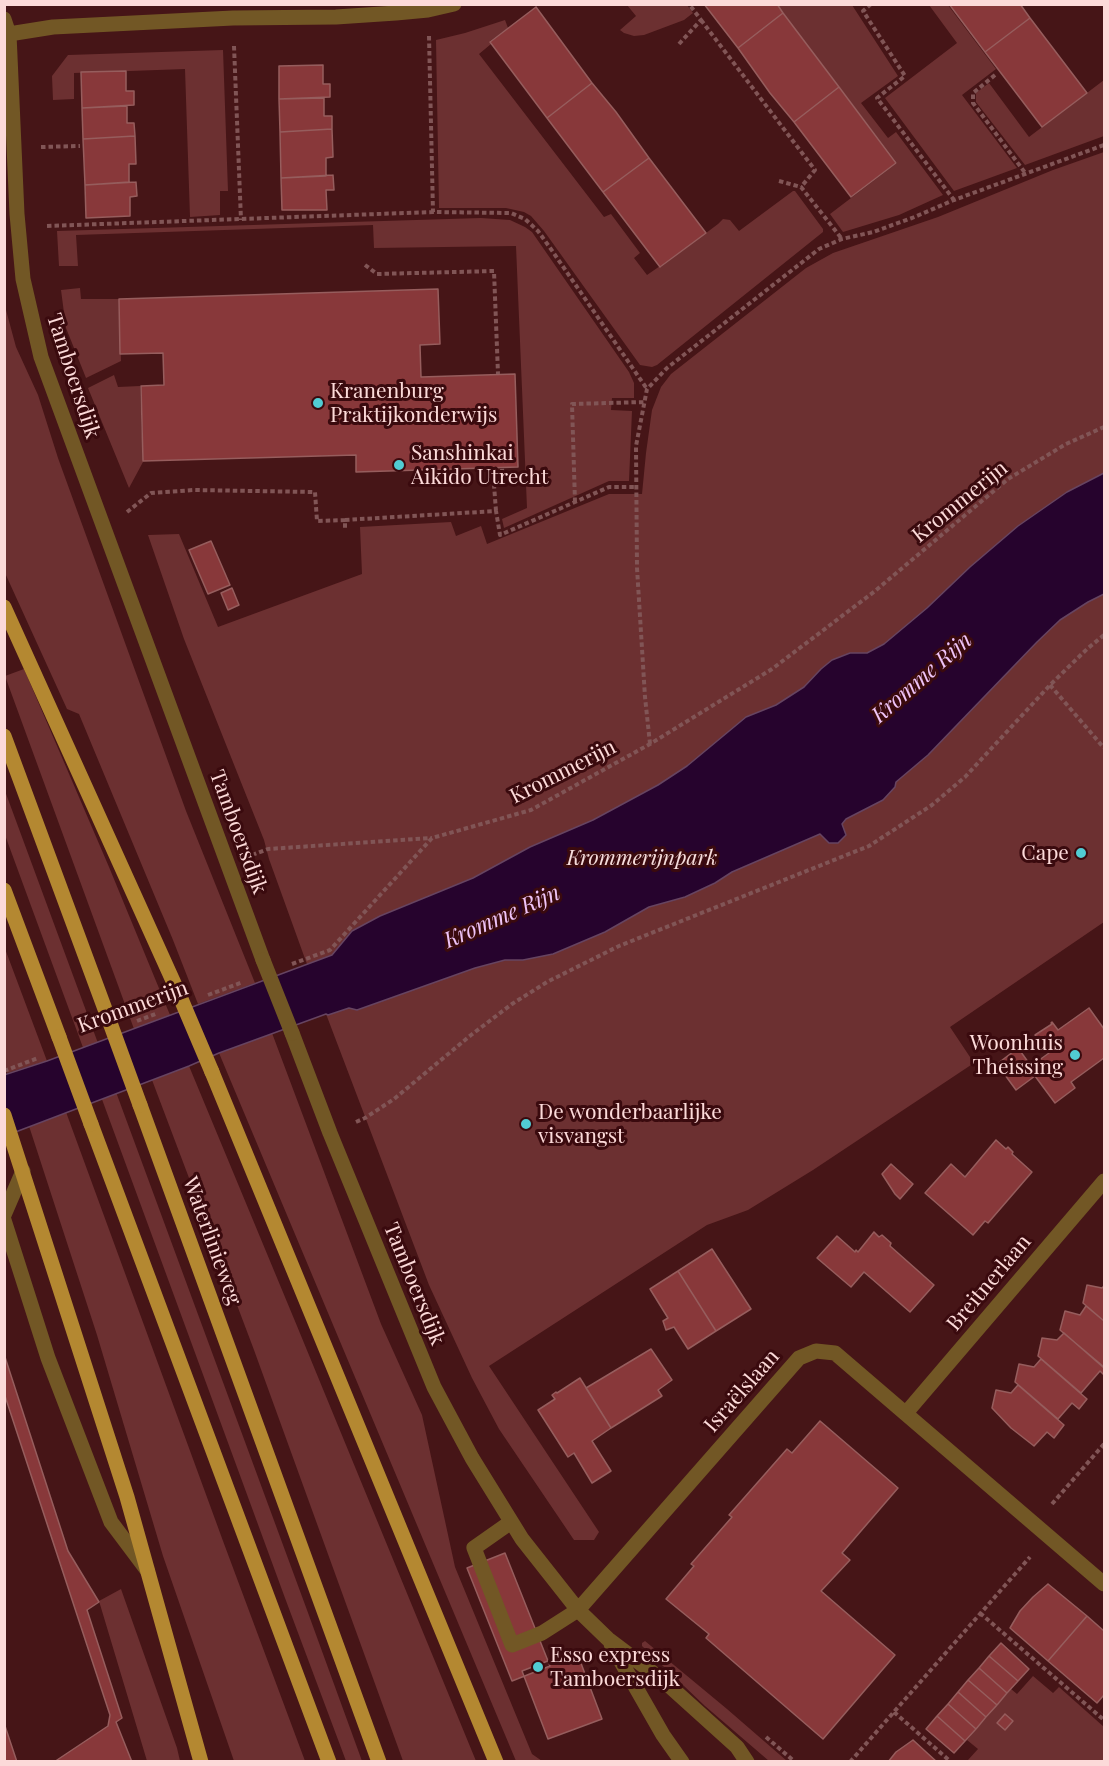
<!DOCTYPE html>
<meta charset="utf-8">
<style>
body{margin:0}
#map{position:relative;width:1109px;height:1766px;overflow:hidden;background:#461517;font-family:"Playfair Display",serif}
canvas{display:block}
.frame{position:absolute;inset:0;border:6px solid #fcdad9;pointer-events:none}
</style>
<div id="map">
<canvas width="1109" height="1766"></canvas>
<div class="frame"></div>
</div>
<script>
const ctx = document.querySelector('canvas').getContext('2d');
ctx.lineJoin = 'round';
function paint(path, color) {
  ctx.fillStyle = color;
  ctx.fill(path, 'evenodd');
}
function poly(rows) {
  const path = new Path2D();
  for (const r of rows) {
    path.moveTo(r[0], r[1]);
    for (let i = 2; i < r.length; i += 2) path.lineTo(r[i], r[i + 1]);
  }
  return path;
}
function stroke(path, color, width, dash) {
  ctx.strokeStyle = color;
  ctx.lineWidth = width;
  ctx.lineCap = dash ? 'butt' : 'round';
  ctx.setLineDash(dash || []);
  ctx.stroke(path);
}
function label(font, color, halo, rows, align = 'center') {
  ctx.font = font + ' "Playfair Display",serif';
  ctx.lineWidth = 6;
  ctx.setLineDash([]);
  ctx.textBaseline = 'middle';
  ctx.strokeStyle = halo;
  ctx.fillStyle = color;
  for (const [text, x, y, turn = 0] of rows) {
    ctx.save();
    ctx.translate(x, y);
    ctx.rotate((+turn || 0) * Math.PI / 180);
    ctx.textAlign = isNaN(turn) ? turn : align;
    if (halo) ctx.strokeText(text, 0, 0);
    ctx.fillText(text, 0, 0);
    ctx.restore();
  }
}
const green = poly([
 [627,5,687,5,693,13,684,20,644,35,634,36,624,33,620,30,636,16],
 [777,5,852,5,898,76,861,103,888,138,896,132,943,195,899,215,843,232,830,214,897,163],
 [929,5,948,5,996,69,962,95,1017,168,954,191,885,98,957,43],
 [505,20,508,28,490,41,491,44,479,54,604,217,611,214,640,253,634,258,647,275,660,266,661,267,718,224,723,219,730,220,739,231,793,191,795,191,823,229,823,232,657,365,652,367,640,365,544,231,531,216,524,212,506,208,439,208,436,40,465,33],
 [223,50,228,191,220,191,220,215,190,217,185,69,74,73,74,99,53,100,52,76,68,55],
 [1104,80,1104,136,1025,165,976,102,976,93,989,83,1029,137],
 [1104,152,1104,922,950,1027,974,1063,813,1170,748,1210,707,1225,489,1366,599,1532,594,1540,574,1540,499,1429,472,1378,429,1285,304,956,269,859,264,840,184,639,148,535,179,534,218,627,362,574,360,527,451,522,456,536,481,526,487,544,609,494,642,494,646,453,652,410,661,387,671,374,806,268,833,253,938,217,1053,170],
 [481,218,510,220,525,227,532,232,629,372,634,383,634,398,612,398,611,410,632,411,629,481,609,481,504,528,502,519,527,508,516,246,374,248,373,225,76,235,78,266,59,266,57,231],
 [80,288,81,299,119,299,121,361,86,378,66,328,61,290],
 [4,297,6,310,16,347,38,395,58,458,186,811,255,983,198,1004,173,940,79,714,67,709,5,573],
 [114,375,118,387,140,386,143,462,129,488,88,388],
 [24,669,109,867,170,1015,134,1029,5,676],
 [5,791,307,1610,362,1761,346,1761,285,1598,5,835],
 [4,946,47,1061,7,1073,4,1064],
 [272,1033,381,1324,422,1415,455,1567,532,1754,542,1761,516,1761,219,1053],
 [189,1066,297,1326,476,1761,403,1761,254,1350,152,1080],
 [66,1112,223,1541,305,1761,234,1761,163,1556,97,1335,29,1126],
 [121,1589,177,1748,180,1761,147,1761,99,1601],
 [645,1641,727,1709,787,1761,769,1761,705,1706,642,1646,642,1643],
 [1033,1676,1053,1693,1059,1687,1104,1727,1104,1761,968,1760,978,1749,967,1740,1011,1689,1017,1694]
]);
const water = poly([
 [1104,473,1104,594,1088,602,1060,620,1037,642,928,755,896,782,895,787,883,800,846,819,842,824,846,835,838,843,829,843,820,834,732,872,715,883,685,897,649,907,605,932,553,954,523,960,505,960,475,968,357,1010,349,1008,328,1015,326,1014,219,1053,189,1066,5,1136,4,1075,47,1061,332,955,352,931,380,916,473,878,530,847,593,820,658,785,687,766,746,717,776,705,804,687,821,669,832,660,850,653,867,653,884,644,927,608,970,567,1018,526,1067,492,1104,473]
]);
const building = poly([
 [704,4,777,4,783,13,738,48,704,4],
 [949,4,1020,4,1030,18,985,52,949,4],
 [536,7,592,83,547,118,490,42,536,7],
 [783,13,839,87,794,122,770,93,738,48,783,13],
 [1030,18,1087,93,1042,127,985,52,1030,18],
 [323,65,323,84,330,84,330,97,279,99,279,66,323,65],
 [126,71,126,91,134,91,134,105,82,108,81,72,126,71],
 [592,83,616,112,649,158,603,192,547,118,592,83],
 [839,87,896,163,851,197,794,122,839,87],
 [324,98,324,116,332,116,332,129,280,132,279,99,324,98],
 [127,106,127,123,134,123,135,136,83,139,82,108,127,106],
 [332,129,333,157,326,158,326,176,281,178,280,132,332,129],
 [135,136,136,164,129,164,129,182,85,185,83,139,135,136],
 [649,158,706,233,660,267,603,192,649,158],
 [333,175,334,190,326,190,327,210,282,210,281,178,333,175],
 [136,182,137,196,130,197,130,216,86,218,85,185,136,182],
 [438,289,440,344,420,345,421,377,515,374,518,467,356,472,356,455,143,461,141,386,164,385,163,353,120,354,119,299,438,289],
 [211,541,230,585,208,594,189,550,211,541],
 [232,588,239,605,228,610,221,593,232,588],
 [1089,1008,1104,1029,1104,1058,1071,1082,1075,1088,1055,1103,1035,1076,1016,1090,997,1064,1018,1048,1031,1066,1049,1053,1035,1035,1052,1024,1051,1023,1052,1022,1058,1030,1089,1008],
 [996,1140,1006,1149,1008,1147,1013,1152,1012,1154,1032,1172,988,1223,985,1221,973,1235,925,1193,951,1164,965,1177,996,1140],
 [891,1164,913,1184,900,1199,895,1194,882,1174,891,1164],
 [874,1232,879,1237,882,1235,891,1243,890,1246,934,1285,910,1312,864,1272,851,1287,817,1258,837,1236,855,1252,856,1250,858,1252,874,1232],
 [712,1249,751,1309,716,1331,678,1271,712,1249],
 [678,1271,716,1331,688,1349,674,1327,666,1330,663,1321,668,1318,650,1289,678,1271],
 [1087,1285,1102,1288,1104,1286,1104,1321,1083,1303,1087,1285],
 [1086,1306,1104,1321,1104,1367,1060,1330,1065,1311,1080,1315,1086,1306],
 [1064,1333,1104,1368,1104,1375,1100,1371,1081,1393,1038,1356,1042,1338,1057,1340,1064,1333],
 [651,1349,672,1380,658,1390,662,1396,611,1428,586,1388,651,1349],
 [4,1354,68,1551,99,1602,87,1610,122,1718,116,1722,132,1762,4,1762,4,1354],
 [1041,1359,1087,1399,1079,1409,1072,1403,1058,1419,1015,1382,1019,1364,1034,1367,1041,1359],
 [580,1378,611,1428,592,1441,611,1471,592,1483,574,1453,568,1457,538,1410,555,1399,552,1395,556,1392,557,1393,580,1378],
 [1018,1385,1064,1425,1054,1438,1047,1432,1034,1446,1011,1428,992,1408,996,1390,1011,1393,1018,1385],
 [4,1393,110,1715,108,1726,54,1762,17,1762,4,1723,4,1393],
 [820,1421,898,1488,842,1553,850,1560,821,1591,895,1655,823,1739,706,1638,709,1634,666,1599,694,1566,691,1564,732,1517,729,1515,787,1449,792,1453,820,1421],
 [505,1553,550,1666,512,1681,467,1568,505,1553],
 [1048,1584,1087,1616,1048,1661,1010,1628,1020,1611,1033,1597,1048,1584],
 [1087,1616,1104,1631,1104,1695,1097,1703,1048,1661,1087,1616],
 [1001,1643,1029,1669,1018,1681,989,1656,1001,1643],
 [576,1650,602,1719,548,1739,522,1671,576,1650],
 [989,1656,1018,1681,1007,1693,979,1668,989,1656],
 [979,1668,1007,1693,997,1705,968,1680,979,1668],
 [968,1680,997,1705,986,1717,958,1692,968,1680],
 [958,1692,986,1717,976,1729,948,1704,958,1692],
 [948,1704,976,1729,965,1741,937,1716,948,1704],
 [1005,1714,1013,1721,1005,1730,997,1723,1005,1714],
 [937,1716,965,1741,954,1753,926,1729,937,1716],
 [913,1740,937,1762,888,1762,896,1752,913,1740]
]);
const path = poly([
 [871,4,863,11,905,76,877,98,954,200],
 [701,20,815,170,801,187],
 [429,36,433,212,511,213,525,219,538,231,553,252,647,389],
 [679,44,701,20,689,4],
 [234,46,241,220],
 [995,75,973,93,973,103,1026,174],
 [41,147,80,146],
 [779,181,801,187,842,239],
 [47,226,433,212],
 [365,265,377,274,494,271,498,374],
 [575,502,572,404,644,402],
 [496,511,494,485,503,483,502,468],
 [127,512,151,493,194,490,315,492,317,521,345,520,345,528],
 [345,520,496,511,500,535,609,487,636,487],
 [1050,685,1104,748],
 [650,744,645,697,637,568,636,446,647,389,667,368,819,249,842,239,873,232,912,218,954,200,1104,145],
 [252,855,268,849,432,838],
 [292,964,330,950,432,838,531,810,650,744,772,669,875,591,1008,479,1066,444,1104,427],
 [208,995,243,982],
 [137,1021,158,1013],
 [4,1071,38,1058],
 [356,1122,365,1118,394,1099,471,1035,512,1004,547,982,619,946,869,846,932,805,965,777,1050,685,1087,649,1104,635],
 [1052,1504,1104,1444],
 [980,1613,1104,1720],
 [894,1712,951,1762],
 [766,1737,795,1762],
 [850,1762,1030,1557]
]);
const minor = poly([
 [4,19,9,34,17,214,23,279,41,357,263,960],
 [9,34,53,27,233,18,336,17,396,13,428,10,454,4],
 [292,1033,330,1133,434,1387,472,1458,522,1539,578,1610,608,1639,665,1682,737,1747,747,1762],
 [4,1215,23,1171],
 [4,1220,48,1358,111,1522,147,1570],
 [906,1413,1104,1181],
 [511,1522,474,1548,512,1645,542,1633,578,1610,799,1358,816,1351,835,1353,1104,1584],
 [611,1644,663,1735,682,1762]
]);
const major = poly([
 [4,607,178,992],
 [4,736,109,1020],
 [4,890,59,1037],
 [212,1072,496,1762],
 [140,1105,379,1762],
 [4,1115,127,1497,201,1762],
 [91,1124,329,1762]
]);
const minorBridge = poly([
 [263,960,292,1033]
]);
const majorBridge = poly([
 [178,992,212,1072],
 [109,1020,140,1105],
 [59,1037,91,1124]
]);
const markers = [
 [318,403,6,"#51ccd3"],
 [399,465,6,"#51ccd3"],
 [1081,853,6,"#51ccd3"],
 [1075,1055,6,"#51ccd3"],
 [526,1124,6,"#51ccd3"],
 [538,1667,6,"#51ccd3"]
];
const streetNames = [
 ["Tamboersdijk",73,376,72],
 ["Krommerijn",960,502,-39],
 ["Krommerijn",563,772,-27],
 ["Tamboersdijk",238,832,70],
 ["Krommerijn",133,1007,-20],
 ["Waterlinieweg",212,1241,70],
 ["Breitnerlaan",989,1283,-50],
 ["Tamboersdijk",414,1284,68],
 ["Israëlslaan",742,1391,-49]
];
const poiNames = [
 ["Kranenburg",330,391],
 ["Praktijkonderwijs",330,415],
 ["Sanshinkai",411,453],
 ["Aikido Utrecht",411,477],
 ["Cape",1069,853,"right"],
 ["Woonhuis",1063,1043,"right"],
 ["Theissing",1063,1067,"right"],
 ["De wonderbaarlijke",538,1112],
 ["visvangst",538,1136],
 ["Esso express",550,1655],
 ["Tamboersdijk",550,1679]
];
const parkNames = [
 ["Krommerijnpark",642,858]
];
const waterNames = [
 ["Kromme Rijn",922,678,-41],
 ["Kromme Rijn",502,917,-24]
];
paint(green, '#6c3031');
paint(water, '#26032d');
stroke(water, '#664461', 1.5);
paint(building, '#88383a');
stroke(building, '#965d5d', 1.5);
stroke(path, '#815556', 4, [4.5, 3]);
stroke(minor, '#725725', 15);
stroke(major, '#b48831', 15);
stroke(minorBridge, '#725725', 15);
stroke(majorBridge, '#b48831', 15);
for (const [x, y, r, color] of markers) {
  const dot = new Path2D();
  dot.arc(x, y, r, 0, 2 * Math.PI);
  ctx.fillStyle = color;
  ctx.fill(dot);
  stroke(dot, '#3a0a0e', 2);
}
label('21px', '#fcdad9', '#3a0a0e', streetNames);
label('21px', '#fcdad9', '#3a0a0e', poiNames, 'left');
label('italic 21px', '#f6dddc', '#3a0a0e', parkNames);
label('italic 22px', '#efc4f8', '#3a0a0e', waterNames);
</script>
